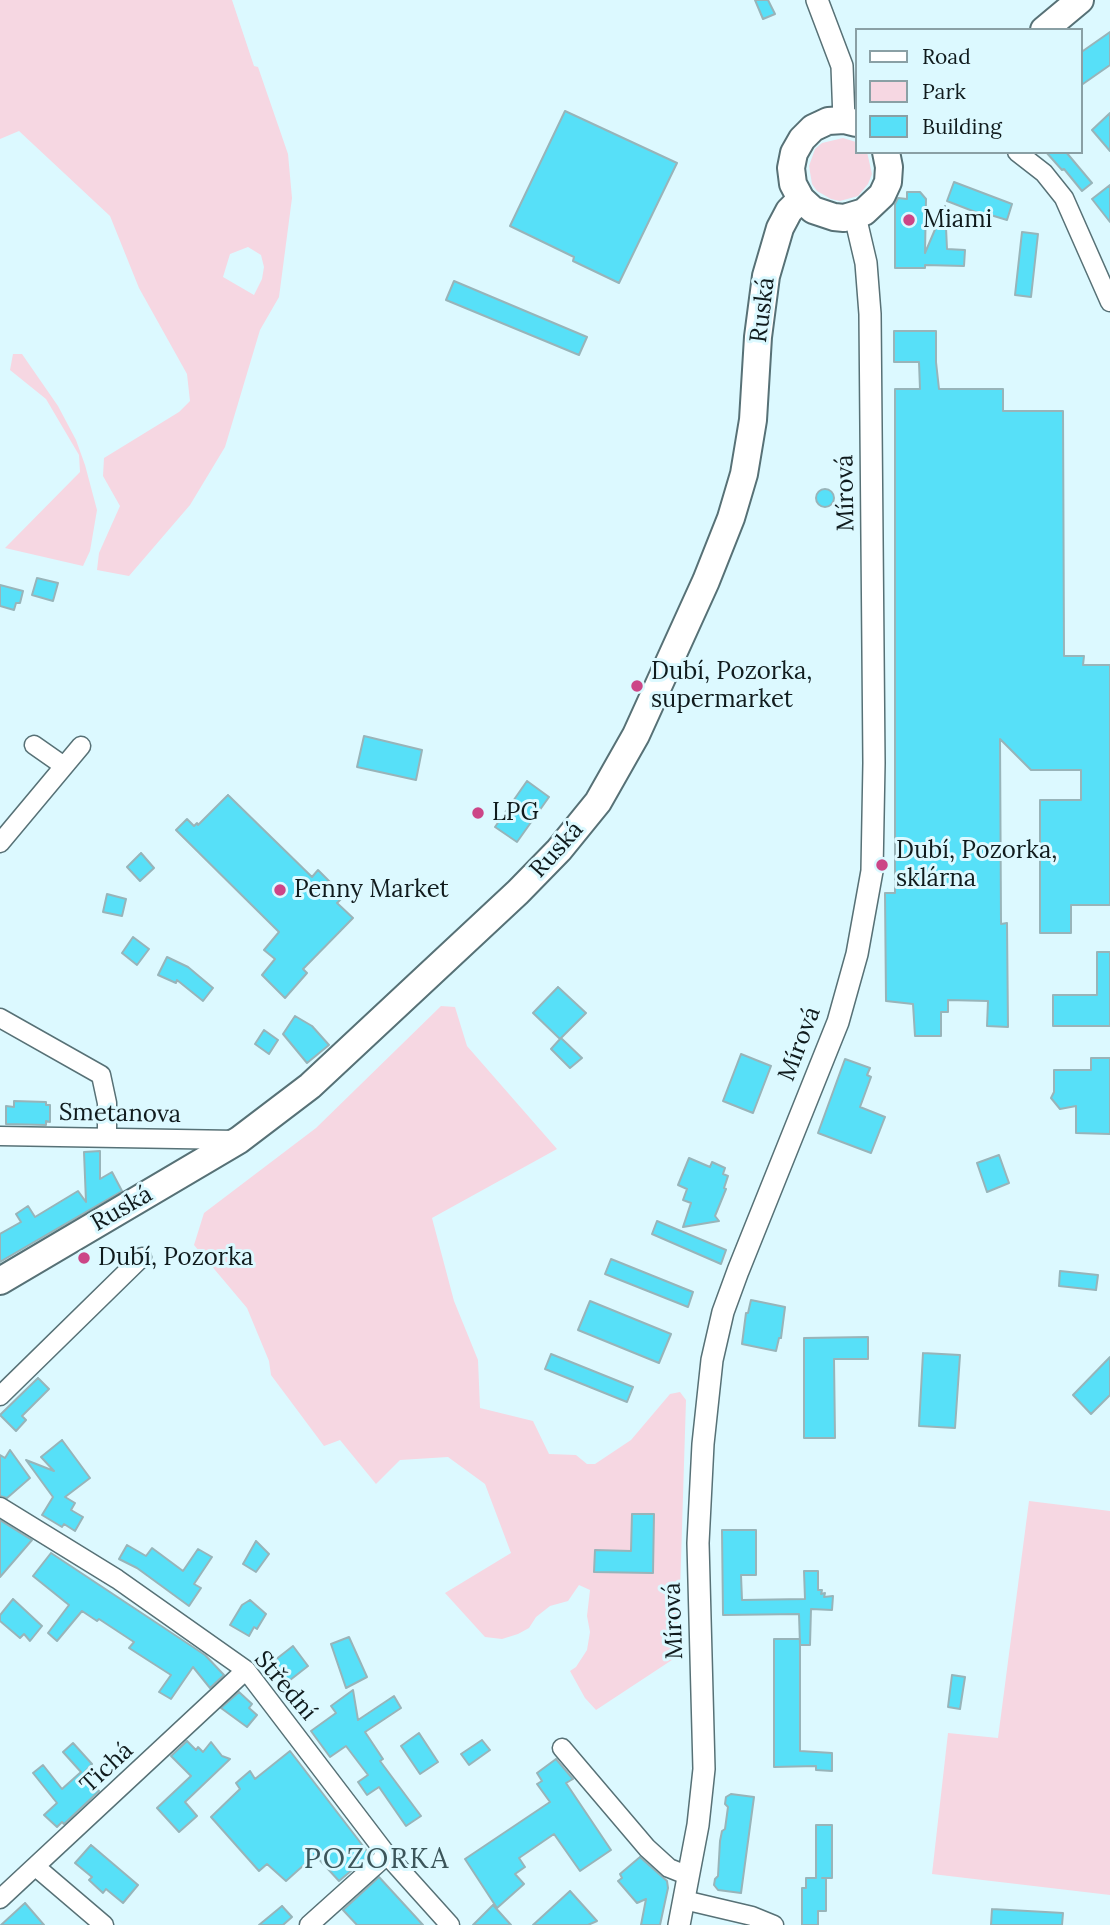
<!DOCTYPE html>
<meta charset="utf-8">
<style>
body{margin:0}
#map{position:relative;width:1110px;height:1925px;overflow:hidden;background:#dcf9ff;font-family:Lora,serif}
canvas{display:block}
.legend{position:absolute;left:855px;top:28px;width:228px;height:126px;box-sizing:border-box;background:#dcf9ff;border:2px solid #8aa0a5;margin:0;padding:9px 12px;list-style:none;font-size:21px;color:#101b1d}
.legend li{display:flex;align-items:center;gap:14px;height:35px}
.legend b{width:35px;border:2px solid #8aa0a5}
</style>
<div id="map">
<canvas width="1110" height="1925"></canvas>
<ul class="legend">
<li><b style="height:9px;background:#fff"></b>Road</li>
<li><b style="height:19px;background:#f6d7e2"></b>Park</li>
<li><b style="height:19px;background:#57e0f8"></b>Building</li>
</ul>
</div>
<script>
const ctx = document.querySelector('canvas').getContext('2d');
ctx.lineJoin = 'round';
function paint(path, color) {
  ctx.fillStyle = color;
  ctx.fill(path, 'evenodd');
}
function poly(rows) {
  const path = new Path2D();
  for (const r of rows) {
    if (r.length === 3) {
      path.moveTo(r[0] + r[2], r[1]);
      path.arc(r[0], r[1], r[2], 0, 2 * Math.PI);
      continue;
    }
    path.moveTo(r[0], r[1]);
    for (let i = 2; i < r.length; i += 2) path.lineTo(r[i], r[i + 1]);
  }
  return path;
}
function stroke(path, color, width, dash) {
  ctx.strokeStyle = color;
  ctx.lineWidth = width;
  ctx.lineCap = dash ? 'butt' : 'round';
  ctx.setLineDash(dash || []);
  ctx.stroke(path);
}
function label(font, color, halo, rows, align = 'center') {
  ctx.font = font + ' Lora,serif';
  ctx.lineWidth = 6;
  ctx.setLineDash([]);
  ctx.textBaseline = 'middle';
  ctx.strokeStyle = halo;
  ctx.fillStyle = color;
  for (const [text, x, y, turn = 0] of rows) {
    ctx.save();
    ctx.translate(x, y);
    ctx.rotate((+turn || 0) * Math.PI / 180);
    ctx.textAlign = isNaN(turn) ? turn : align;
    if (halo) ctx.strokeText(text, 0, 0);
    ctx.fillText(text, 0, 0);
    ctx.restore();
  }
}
const green = poly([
 [0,0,232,0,254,66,258,67,288,154,292,198,279,297,260,330,225,447,190,505,129,576,97,570,99,553,120,506,103,476,104,458,179,412,190,401,187,374,139,288,110,216,19,131,0,139],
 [248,247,261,255,264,267,262,279,254,295,223,277,230,254],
 [843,138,856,142,856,152,867,152,872,174,868,184,858,196,840,201,831,199,817,191,812,184,809,166,815,149,822,143],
 [13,354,22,354,58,406,76,440,85,465,97,510,90,551,83,566,5,548,80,472,79,455,46,399,10,370],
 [441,1006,455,1007,467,1046,557,1149,432,1218,454,1301,478,1360,480,1408,533,1421,549,1454,576,1455,587,1464,595,1464,631,1440,670,1394,680,1392,686,1400,678,1656,596,1710,585,1698,570,1671,576,1667,587,1650,590,1632,587,1616,590,1590,579,1585,568,1601,550,1606,536,1617,529,1628,518,1634,502,1639,485,1637,445,1593,511,1553,485,1484,448,1457,400,1460,376,1484,340,1440,324,1446,271,1375,269,1361,247,1308,194,1245,204,1213,316,1128],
 [1029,1501,1110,1511,1110,1895,932,1874,948,1733,998,1738]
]);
const building = poly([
 [755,0,768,0,775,14,763,19,755,0],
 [1110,32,1110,65,1080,86,1080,53,1110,32],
 [565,111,677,163,619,283,573,261,574,257,510,226,565,111],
 [1110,113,1110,151,1092,130,1110,113],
 [1046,152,1066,152,1092,183,1082,191,1064,169,1062,170,1046,152],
 [954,182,1012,204,1007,220,984,213,983,215,947,201,954,182],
 [1110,185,1110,222,1092,199,1110,185],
 [907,192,920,192,926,199,925,253,945,206,947,249,965,250,964,266,925,265,925,268,895,268,895,204,898,198,907,199,907,192],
 [1022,232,1038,234,1031,297,1015,295,1022,232],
 [454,281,587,337,579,355,446,300,454,281],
 [894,331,936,331,936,362,939,389,1003,389,1003,411,1063,411,1064,656,1084,656,1083,665,1110,665,1110,905,1071,905,1071,933,1040,933,1040,800,1081,800,1081,770,1031,770,1000,739,1001,924,1007,923,1008,1027,987,1026,988,1001,948,1000,948,1012,941,1012,941,1036,915,1036,913,1004,886,1001,885,893,895,893,895,389,920,389,919,362,894,362,894,331],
 [825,498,9],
 [37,578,58,583,53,601,32,595,37,578],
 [0,585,23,591,20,603,16,603,14,610,0,606,0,585],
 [364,736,422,750,416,780,357,767,364,736],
 [527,781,549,797,517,842,495,827,527,781],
 [228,795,312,877,318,870,344,896,337,903,353,918,303,969,307,973,285,998,262,975,275,959,264,950,279,932,176,830,187,819,194,826,197,823,198,825,228,795],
 [141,853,154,868,140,881,127,867,141,853],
 [107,894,126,899,122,916,103,912,107,894],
 [133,937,149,949,137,965,122,953,133,937],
 [1097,952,1110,952,1110,1026,1053,1026,1053,995,1097,995,1097,952],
 [167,957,188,967,213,988,203,1001,177,980,176,983,158,975,167,957],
 [558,987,586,1013,561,1038,582,1058,570,1068,551,1049,560,1039,533,1013,558,987],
 [295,1016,312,1026,329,1045,307,1063,283,1034,295,1016],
 [264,1030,278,1040,269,1054,255,1044,264,1030],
 [741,1054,771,1066,753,1113,723,1101,741,1054],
 [1091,1058,1110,1058,1110,1134,1076,1133,1076,1106,1060,1109,1051,1098,1054,1092,1054,1070,1091,1070,1091,1058],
 [845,1059,870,1068,867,1075,871,1077,860,1107,885,1117,871,1153,818,1133,845,1059],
 [14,1101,46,1102,46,1105,50,1105,50,1122,46,1121,46,1125,6,1124,6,1106,14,1107,14,1101],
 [100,1151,100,1179,112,1172,122,1191,0,1262,0,1234,21,1222,16,1214,28,1206,35,1217,78,1191,86,1202,84,1152,100,1151],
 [999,1155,1009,1183,987,1192,977,1163,999,1155],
 [689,1158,710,1167,712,1162,725,1168,723,1174,728,1176,724,1188,726,1189,715,1216,719,1221,683,1227,691,1203,683,1200,687,1189,678,1185,689,1158],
 [657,1221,726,1250,721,1264,652,1234,657,1221],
 [611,1259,693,1292,688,1307,605,1274,611,1259],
 [1060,1271,1098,1275,1096,1290,1059,1286,1060,1271],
 [751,1300,785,1307,781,1338,779,1338,776,1351,742,1344,746,1313,748,1313,751,1300],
 [590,1301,671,1334,659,1363,578,1330,590,1301],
 [868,1337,868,1359,834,1359,835,1438,804,1438,804,1338,868,1337],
 [923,1353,960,1355,955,1428,919,1426,923,1353],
 [551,1354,633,1387,627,1402,545,1369,551,1354],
 [1110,1357,1110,1395,1091,1414,1073,1395,1110,1357],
 [38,1378,49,1389,22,1416,26,1420,16,1431,0,1415,38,1378],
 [62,1440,90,1478,65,1497,75,1503,71,1510,83,1517,75,1531,64,1524,62,1527,42,1515,53,1497,26,1460,54,1471,41,1457,62,1440],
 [10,1450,30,1478,7,1498,0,1496,0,1455,5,1458,10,1450],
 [632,1514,654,1514,653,1573,594,1572,595,1550,631,1551,632,1514],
 [0,1520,32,1540,0,1577,0,1520],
 [722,1530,756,1530,756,1575,741,1575,742,1600,805,1599,804,1571,818,1571,818,1590,822,1590,821,1594,825,1593,824,1597,833,1596,832,1610,811,1609,810,1645,800,1645,799,1614,723,1615,722,1530],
 [256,1541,269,1554,256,1572,243,1564,256,1541],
 [127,1545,146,1556,152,1548,183,1571,198,1549,212,1557,194,1584,201,1588,189,1606,137,1568,119,1559,127,1545],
 [51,1553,205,1655,224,1675,210,1688,193,1667,171,1699,159,1692,171,1675,129,1648,134,1642,99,1619,97,1621,82,1611,57,1641,48,1633,69,1605,33,1576,51,1553],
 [13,1599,42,1626,30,1641,24,1634,20,1638,0,1621,0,1615,13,1599],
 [250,1600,266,1614,257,1629,254,1627,249,1636,230,1625,242,1605,250,1600],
 [349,1637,367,1677,346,1688,331,1644,349,1637],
 [774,1639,800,1639,800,1751,832,1753,832,1771,816,1770,816,1766,774,1767,774,1639],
 [293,1646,308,1666,285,1684,270,1664,293,1646],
 [952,1675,965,1677,960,1709,948,1707,952,1675],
 [353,1690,358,1720,394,1696,401,1708,365,1732,383,1759,380,1761,421,1816,406,1826,379,1787,367,1795,358,1782,368,1775,346,1746,330,1757,311,1731,336,1713,331,1706,353,1690],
 [239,1692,252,1704,249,1708,257,1715,247,1727,221,1708,239,1692],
 [419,1733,438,1762,420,1774,401,1746,419,1733],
 [482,1740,490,1750,469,1765,461,1754,482,1740],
 [187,1741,196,1750,198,1747,203,1752,211,1742,222,1756,230,1759,185,1802,197,1816,179,1832,157,1808,191,1776,171,1756,187,1741],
 [73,1743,92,1764,83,1774,99,1791,64,1824,62,1822,57,1827,44,1815,57,1803,33,1773,43,1765,62,1789,81,1772,63,1752,73,1743],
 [290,1751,370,1855,339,1881,315,1855,286,1881,267,1864,259,1871,211,1817,240,1789,236,1783,250,1771,255,1779,290,1751],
 [556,1759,573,1779,566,1783,611,1850,580,1871,554,1834,519,1858,525,1867,515,1874,524,1884,497,1908,465,1859,550,1802,537,1784,542,1781,537,1773,556,1759],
 [731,1794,754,1797,741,1893,718,1890,714,1885,715,1879,718,1876,720,1841,722,1831,725,1829,728,1807,725,1804,726,1797,731,1794],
 [816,1825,832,1825,832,1878,822,1878,826,1878,826,1911,818,1911,818,1925,802,1925,802,1888,806,1888,806,1878,816,1878,816,1825],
 [91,1845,138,1885,123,1903,106,1889,103,1893,89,1880,92,1877,75,1863,91,1845],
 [640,1857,667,1881,668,1888,660,1925,641,1925,646,1899,637,1903,618,1881,622,1878,620,1874,640,1857],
 [379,1877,423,1925,357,1925,343,1910,379,1877],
 [570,1891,597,1921,588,1925,533,1925,570,1891],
 [25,1903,44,1925,1,1925,25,1903],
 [493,1905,511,1925,473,1925,493,1905],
 [282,1906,292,1917,283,1925,259,1925,282,1906],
 [992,1909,1063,1913,1062,1925,991,1925,992,1909]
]);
const minor = poly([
 [1017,152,1044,173,1064,198,1110,302],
 [34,745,64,766],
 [0,843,81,746],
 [0,1018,101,1075,107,1103,107,1138],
 [0,1136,236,1140],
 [0,1396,142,1257],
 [0,1507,117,1579,246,1670,387,1855,450,1925],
 [562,1748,647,1848,669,1868,689,1876],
 [36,1867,104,1925],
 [0,1899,246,1670],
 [684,1900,752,1916,774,1925],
 [309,1925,387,1855]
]);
const tertiary = poly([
 [817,0,842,66,844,120],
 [679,1925,698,1825,704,1769,698,1543,703,1444,712,1360,723,1312,738,1271,838,1022,857,954,872,871,874,763,870,314,866,263,855,216]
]);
const primary = poly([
 [1044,30,1080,0],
 [856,123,844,120,828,121,813,128,802,139,794,153,791,168,793,184,801,199,813,210,834,217,844,218,864,212,882,195,888,182,889,167,886,152],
 [0,1281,239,1140,310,1086,518,892,559,850,598,802,636,735,706,581,731,518,744,474,753,420,758,337,766,276,780,228,789,211,801,199]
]);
const markers = [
 [909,220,7,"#cc4687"],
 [637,686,7,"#cc4687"],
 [478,813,7,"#cc4687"],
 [882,865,7,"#cc4687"],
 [280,890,7,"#cc4687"],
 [84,1258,7,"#cc4687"]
];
const poiNames = [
 ["Miami",923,220],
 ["Dubí, Pozorka,",651,672],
 ["supermarket",651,700],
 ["LPG",492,813],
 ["Dubí, Pozorka,",896,851],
 ["sklárna",896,879],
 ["Penny Market",294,890],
 ["Dubí, Pozorka",98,1258]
];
const streetNames = [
 ["Ruská",763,310,-83],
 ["Mírová",846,493,-91],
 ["Ruská",557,850,-48],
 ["Mírová",800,1044,-69],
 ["Smetanova",120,1114,1],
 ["Ruská",122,1209,-30],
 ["Mírová",674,1621,-92],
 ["Střední",285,1686,50],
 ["Tichá",107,1768,-43]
];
const quarterNames = [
 ["POZORKA",377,1860]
];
paint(green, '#f6d7e2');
paint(building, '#57e0f8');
stroke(building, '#98b4b9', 2);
stroke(minor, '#577176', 21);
stroke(tertiary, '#577176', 24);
stroke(primary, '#577176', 30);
stroke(minor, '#fff', 18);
stroke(tertiary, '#fff', 21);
stroke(primary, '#fff', 26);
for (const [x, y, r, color] of markers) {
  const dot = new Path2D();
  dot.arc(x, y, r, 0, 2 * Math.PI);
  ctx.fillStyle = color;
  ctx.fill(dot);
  stroke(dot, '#dcf9ff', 2.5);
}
label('24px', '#101b1d', '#dcf9ff', poiNames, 'left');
label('24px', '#101b1d', '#dcf9ff', streetNames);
ctx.letterSpacing = '2px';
label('28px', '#3c555a', '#dcf9ff', quarterNames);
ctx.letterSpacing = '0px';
</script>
